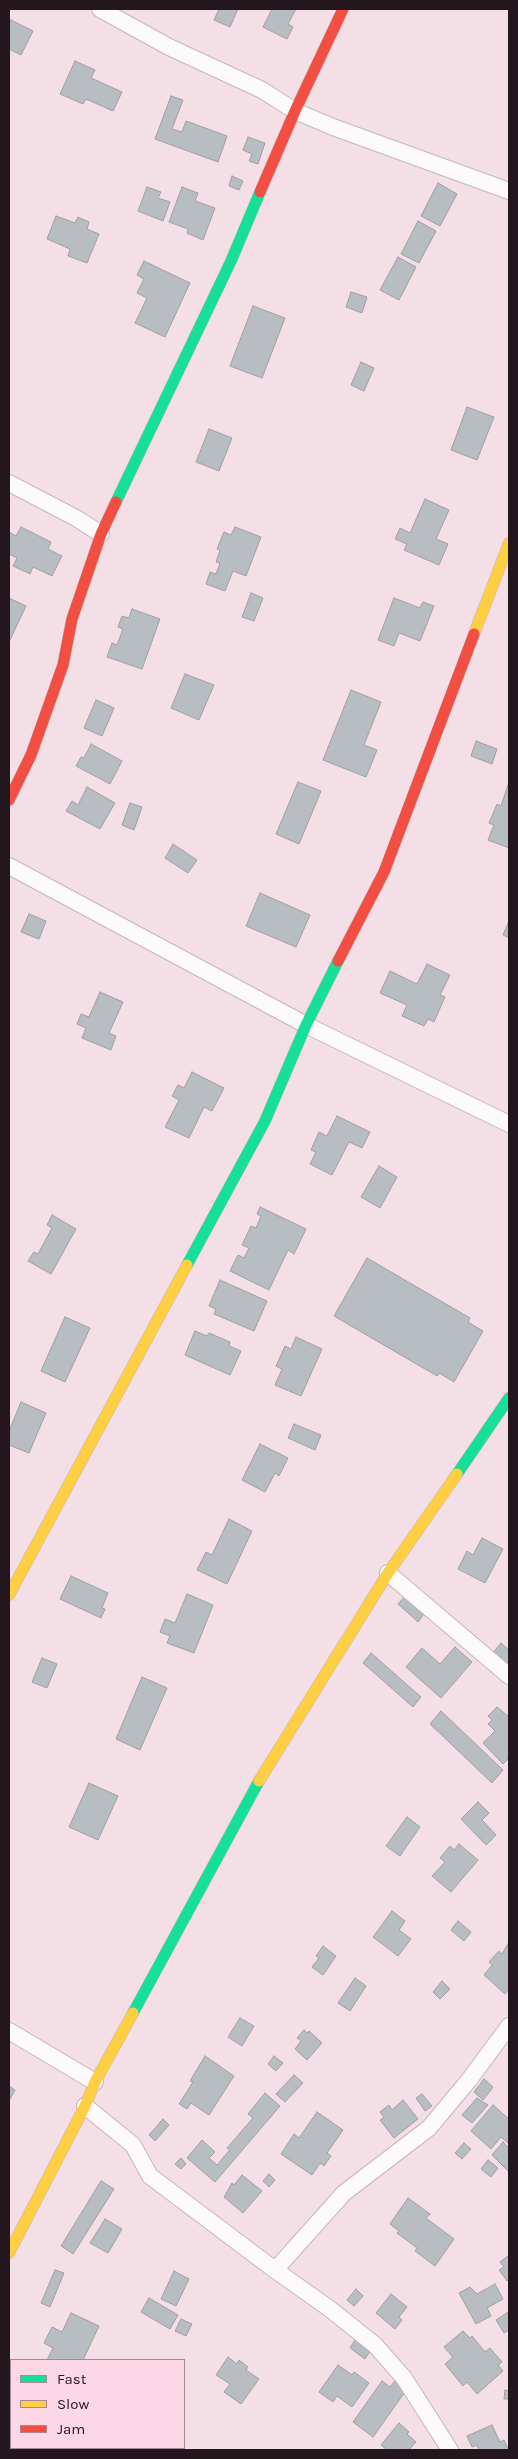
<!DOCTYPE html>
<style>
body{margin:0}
#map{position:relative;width:518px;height:2459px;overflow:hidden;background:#f4dfe7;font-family:Karla,sans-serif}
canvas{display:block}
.frame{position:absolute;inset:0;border:10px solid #23161c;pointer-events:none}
.legend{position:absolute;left:10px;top:2359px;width:175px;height:90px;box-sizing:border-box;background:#fcd7e6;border:1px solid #a58a95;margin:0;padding:6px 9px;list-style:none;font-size:15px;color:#23161c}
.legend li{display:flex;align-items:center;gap:10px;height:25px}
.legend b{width:25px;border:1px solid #a58a95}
</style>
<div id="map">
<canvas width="518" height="2459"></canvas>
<div class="frame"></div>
<ul class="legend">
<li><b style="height:6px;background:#16e098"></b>Fast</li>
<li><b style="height:6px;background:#ffcf43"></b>Slow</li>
<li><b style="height:6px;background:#f24e42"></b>Jam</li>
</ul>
</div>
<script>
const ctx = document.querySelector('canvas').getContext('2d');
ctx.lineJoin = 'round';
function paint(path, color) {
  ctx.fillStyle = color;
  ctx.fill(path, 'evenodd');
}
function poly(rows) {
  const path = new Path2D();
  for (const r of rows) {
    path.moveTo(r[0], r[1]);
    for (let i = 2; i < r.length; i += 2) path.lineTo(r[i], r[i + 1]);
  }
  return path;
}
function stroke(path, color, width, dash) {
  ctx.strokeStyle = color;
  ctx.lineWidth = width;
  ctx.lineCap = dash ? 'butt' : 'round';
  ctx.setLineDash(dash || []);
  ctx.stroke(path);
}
const building = poly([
 [219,9,238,9,230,27,214,20,219,9],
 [272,9,296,9,288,24,293,27,287,39,263,27,272,9],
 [11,20,33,31,21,55,9,49,9,26,11,20],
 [75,61,95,70,91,78,122,92,113,111,86,99,83,104,60,94,75,61],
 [171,96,183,100,172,129,182,132,186,121,227,136,218,162,155,139,171,96],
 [248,137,265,143,258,164,249,161,252,154,243,150,248,137],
 [232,176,243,181,239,190,229,186,232,176],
 [438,183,457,194,440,226,421,216,438,183],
 [147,187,161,192,158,198,170,202,163,221,138,211,147,187],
 [182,187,198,193,195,201,215,208,203,240,187,233,188,229,169,222,182,187],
 [56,216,75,223,78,217,89,222,87,229,99,234,87,263,68,256,70,249,47,239,56,216],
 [418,221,436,231,419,263,401,254,418,221],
 [398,257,416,267,399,300,380,290,398,257],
 [144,261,190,283,165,337,135,323,147,298,137,293,144,279,137,275,144,261],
 [351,292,367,297,362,313,346,307,351,292],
 [253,306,285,318,262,378,230,366,253,306],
 [361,362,374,368,364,391,351,385,361,362],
 [467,407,494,417,477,460,451,450,467,407],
 [209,429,232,438,219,471,196,462,209,429],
 [425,499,449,510,436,539,448,544,439,565,404,550,407,544,395,539,400,528,410,533,425,499],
 [21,527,51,542,48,549,62,556,52,576,33,567,30,574,13,566,17,558,9,554,9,532,16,536,21,527],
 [235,527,261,537,246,576,233,571,225,591,206,584,210,572,216,574,220,563,216,562,220,550,217,549,224,532,231,535,235,527],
 [251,593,263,598,254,621,242,617,251,593],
 [9,598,26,606,9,642,9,598],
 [394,598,420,608,423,602,434,606,420,641,399,633,394,646,378,640,394,598],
 [132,609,160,619,142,669,107,657,112,643,117,645,123,629,118,627,122,616,129,618,132,609],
 [185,674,214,685,199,720,171,708,185,674],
 [351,690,381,702,364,745,377,750,366,777,323,760,351,690],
 [96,700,114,708,102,736,84,728,96,700],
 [476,741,497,749,492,764,471,756,476,741],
 [91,744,122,761,110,784,76,766,81,757,84,758,91,744],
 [298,782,321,791,299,844,276,834,298,782],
 [508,785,509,785,509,848,488,840,494,825,489,823,497,804,501,806,508,785],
 [87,787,115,803,100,829,66,811,72,801,78,805,87,787],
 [130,803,142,807,134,830,122,825,130,803],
 [173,844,197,860,188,873,165,858,173,844],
 [260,893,310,915,296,947,246,926,260,893],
 [29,914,46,921,39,939,21,932,29,914],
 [509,921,509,938,503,935,509,921],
 [427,964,450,975,440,995,445,997,434,1022,428,1019,424,1026,402,1016,407,1005,380,993,390,971,417,984,427,964],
 [100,992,123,1002,109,1033,116,1036,111,1050,82,1038,86,1028,77,1024,81,1014,89,1017,100,992],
 [192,1072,224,1088,212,1111,204,1107,189,1138,165,1127,179,1100,172,1096,178,1085,184,1088,192,1072],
 [337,1116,370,1132,362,1148,349,1142,332,1175,310,1164,316,1152,311,1150,319,1132,327,1136,337,1116],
 [379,1166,397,1177,380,1208,361,1197,379,1166],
 [260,1207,306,1229,294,1254,288,1250,269,1290,230,1271,238,1255,244,1258,249,1248,242,1245,251,1226,256,1228,261,1216,257,1214,260,1207],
 [52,1215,76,1229,51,1274,28,1261,34,1252,38,1254,52,1228,47,1225,52,1215],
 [367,1258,470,1318,468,1322,483,1331,454,1382,439,1373,437,1376,334,1316,367,1258],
 [220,1280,267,1301,254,1331,214,1314,216,1309,209,1306,220,1280],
 [65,1317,90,1328,65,1382,41,1371,65,1317],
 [195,1331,207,1336,209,1333,230,1342,229,1346,241,1351,230,1375,185,1355,195,1331],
 [296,1337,322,1349,301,1396,275,1385,282,1369,276,1366,285,1346,291,1349,296,1337],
 [21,1402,46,1413,29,1453,9,1445,9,1431,21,1402],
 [294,1424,321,1435,315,1450,288,1438,294,1424],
 [260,1444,288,1458,279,1476,275,1473,265,1492,242,1480,260,1444],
 [229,1519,252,1531,227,1584,197,1570,206,1552,212,1555,229,1519],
 [482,1538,503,1549,485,1583,458,1569,467,1551,473,1555,482,1538],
 [71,1576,108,1593,102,1608,105,1609,101,1618,60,1599,71,1576],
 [187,1594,213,1605,194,1653,167,1643,170,1636,160,1632,165,1619,175,1623,187,1594],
 [407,1594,426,1611,418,1622,398,1604,407,1594],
 [501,1643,509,1650,509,1667,492,1654,501,1643],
 [455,1647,472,1662,441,1698,406,1667,422,1648,440,1664,455,1647],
 [371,1653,421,1697,413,1707,363,1663,371,1653],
 [42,1658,57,1664,47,1688,32,1682,42,1658],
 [142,1677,167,1688,140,1750,116,1739,142,1677],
 [497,1707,509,1717,509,1758,503,1764,483,1743,495,1731,488,1724,492,1720,488,1716,497,1707],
 [441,1711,503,1770,492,1783,430,1724,441,1711],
 [89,1783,118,1796,98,1840,69,1827,89,1783],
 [478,1802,489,1813,482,1820,496,1835,486,1845,461,1819,478,1802],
 [407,1817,420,1827,400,1856,386,1846,407,1817],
 [459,1844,478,1860,451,1892,432,1876,445,1862,440,1858,450,1846,454,1850,459,1844],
 [392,1911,405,1921,399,1930,411,1939,398,1956,373,1937,392,1911],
 [458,1921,471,1932,464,1941,451,1930,458,1921],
 [509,1942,509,1989,505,1994,484,1975,492,1965,489,1962,499,1951,502,1954,509,1942],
 [323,1946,336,1956,323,1975,312,1967,319,1958,316,1956,323,1946],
 [355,1978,366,1986,350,2011,338,2003,355,1978],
 [442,1981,450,1989,440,1999,433,1992,442,1981],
 [240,2018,254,2026,242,2046,228,2037,240,2018],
 [304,2030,307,2033,309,2031,322,2043,307,2060,295,2049,301,2041,297,2038,304,2030],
 [205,2056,234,2076,209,2115,191,2103,187,2109,179,2104,193,2082,190,2081,205,2056],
 [274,2056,283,2063,276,2071,268,2064,274,2056],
 [294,2075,303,2083,285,2102,276,2094,294,2075],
 [484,2079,493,2087,483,2100,474,2092,484,2079],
 [9,2086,15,2090,9,2101,9,2086],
 [265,2093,280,2106,215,2182,187,2158,202,2140,215,2152,209,2158,217,2165,230,2150,227,2148,253,2118,248,2114,265,2093],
 [422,2094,432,2106,425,2111,416,2098,422,2094],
 [477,2098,488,2105,472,2123,462,2115,477,2098],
 [403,2100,418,2119,394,2138,380,2120,384,2117,380,2112,389,2105,392,2110,403,2100],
 [493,2105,509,2119,509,2144,501,2137,491,2149,471,2131,493,2105],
 [317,2112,343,2130,327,2153,331,2156,324,2166,320,2163,312,2175,281,2154,294,2134,299,2138,317,2112],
 [163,2119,169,2125,155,2141,149,2135,163,2119],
 [503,2142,509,2148,509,2172,492,2155,503,2142],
 [464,2143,471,2149,462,2159,455,2153,464,2143],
 [181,2158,186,2164,181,2169,175,2164,181,2158],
 [488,2160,498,2168,491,2177,481,2169,488,2160],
 [269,2174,275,2180,269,2187,263,2181,269,2174],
 [242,2175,262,2191,243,2213,224,2197,232,2183,234,2185,242,2175],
 [101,2181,114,2189,73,2254,61,2246,101,2181],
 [408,2198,430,2214,426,2218,454,2239,435,2266,415,2251,417,2248,397,2233,399,2231,390,2224,408,2198],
 [105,2219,122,2229,108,2253,90,2243,105,2219],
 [509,2255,509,2279,507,2281,499,2270,504,2267,500,2262,509,2255],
 [55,2270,64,2273,50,2307,41,2303,55,2270],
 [174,2271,189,2279,176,2306,161,2299,174,2271],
 [495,2284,503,2299,487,2308,491,2316,476,2324,459,2293,470,2287,477,2294,495,2284],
 [356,2289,363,2296,354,2306,347,2300,356,2289],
 [391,2294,407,2307,399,2317,402,2320,395,2329,376,2313,391,2294],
 [149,2298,178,2315,170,2329,141,2312,149,2298],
 [508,2312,509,2330,504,2333,496,2320,508,2312],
 [71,2313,99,2326,83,2360,47,2360,53,2348,44,2343,52,2327,62,2332,71,2313],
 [181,2319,192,2324,186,2336,175,2331,181,2319],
 [463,2331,470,2338,472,2336,485,2352,490,2348,502,2362,498,2365,503,2371,477,2394,467,2382,463,2386,445,2364,453,2357,444,2347,463,2331],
 [355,2340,370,2351,365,2359,350,2348,355,2340],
 [228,2357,237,2364,239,2360,248,2367,246,2370,259,2379,241,2404,224,2392,230,2384,216,2375,228,2357],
 [338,2365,352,2375,354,2372,369,2383,352,2407,337,2396,333,2402,319,2392,338,2365],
 [382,2381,390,2387,395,2381,407,2389,373,2437,353,2422,382,2381],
 [505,2390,509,2391,509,2399,504,2399,505,2390],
 [399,2423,409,2432,407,2434,416,2442,409,2450,387,2450,381,2445,399,2423],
 [492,2425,500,2442,504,2440,509,2450,479,2450,477,2445,472,2447,467,2436,492,2425]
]);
const street = poly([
 [100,9,169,47,262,90,295,111,333,127,509,191],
 [9,483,76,518,101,534],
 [9,866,306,1025,509,1124],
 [388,1573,509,1676],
 [9,2031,95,2082],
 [85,2106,133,2145,150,2176,275,2270,330,2309,375,2345,404,2378,450,2450],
 [275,2270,344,2193,429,2128,469,2080,509,2026]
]);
const fast = poly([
 [116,502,231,261,260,192],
 [187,1265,265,1121,306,1025,338,961],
 [457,1474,509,1398],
 [133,2013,259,1781]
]);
const slow = poly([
 [474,634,509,543],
 [9,1595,187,1265],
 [259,1781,388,1573,457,1474],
 [9,2253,85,2106,95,2082,133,2013]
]);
const jam = poly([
 [260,192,295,111,343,9],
 [9,800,31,755,63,665,72,619,101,534,116,502],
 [338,961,384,872,474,634]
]);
paint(building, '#b8bdc2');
stroke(building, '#a09ea3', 1);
stroke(street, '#c6b6bc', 18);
stroke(fast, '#c6b6bc', 12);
stroke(slow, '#c6b6bc', 12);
stroke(jam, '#c6b6bc', 12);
stroke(street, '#fdfafb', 16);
stroke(fast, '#16e098', 11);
stroke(slow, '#ffcf43', 11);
stroke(jam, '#f24e42', 11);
</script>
